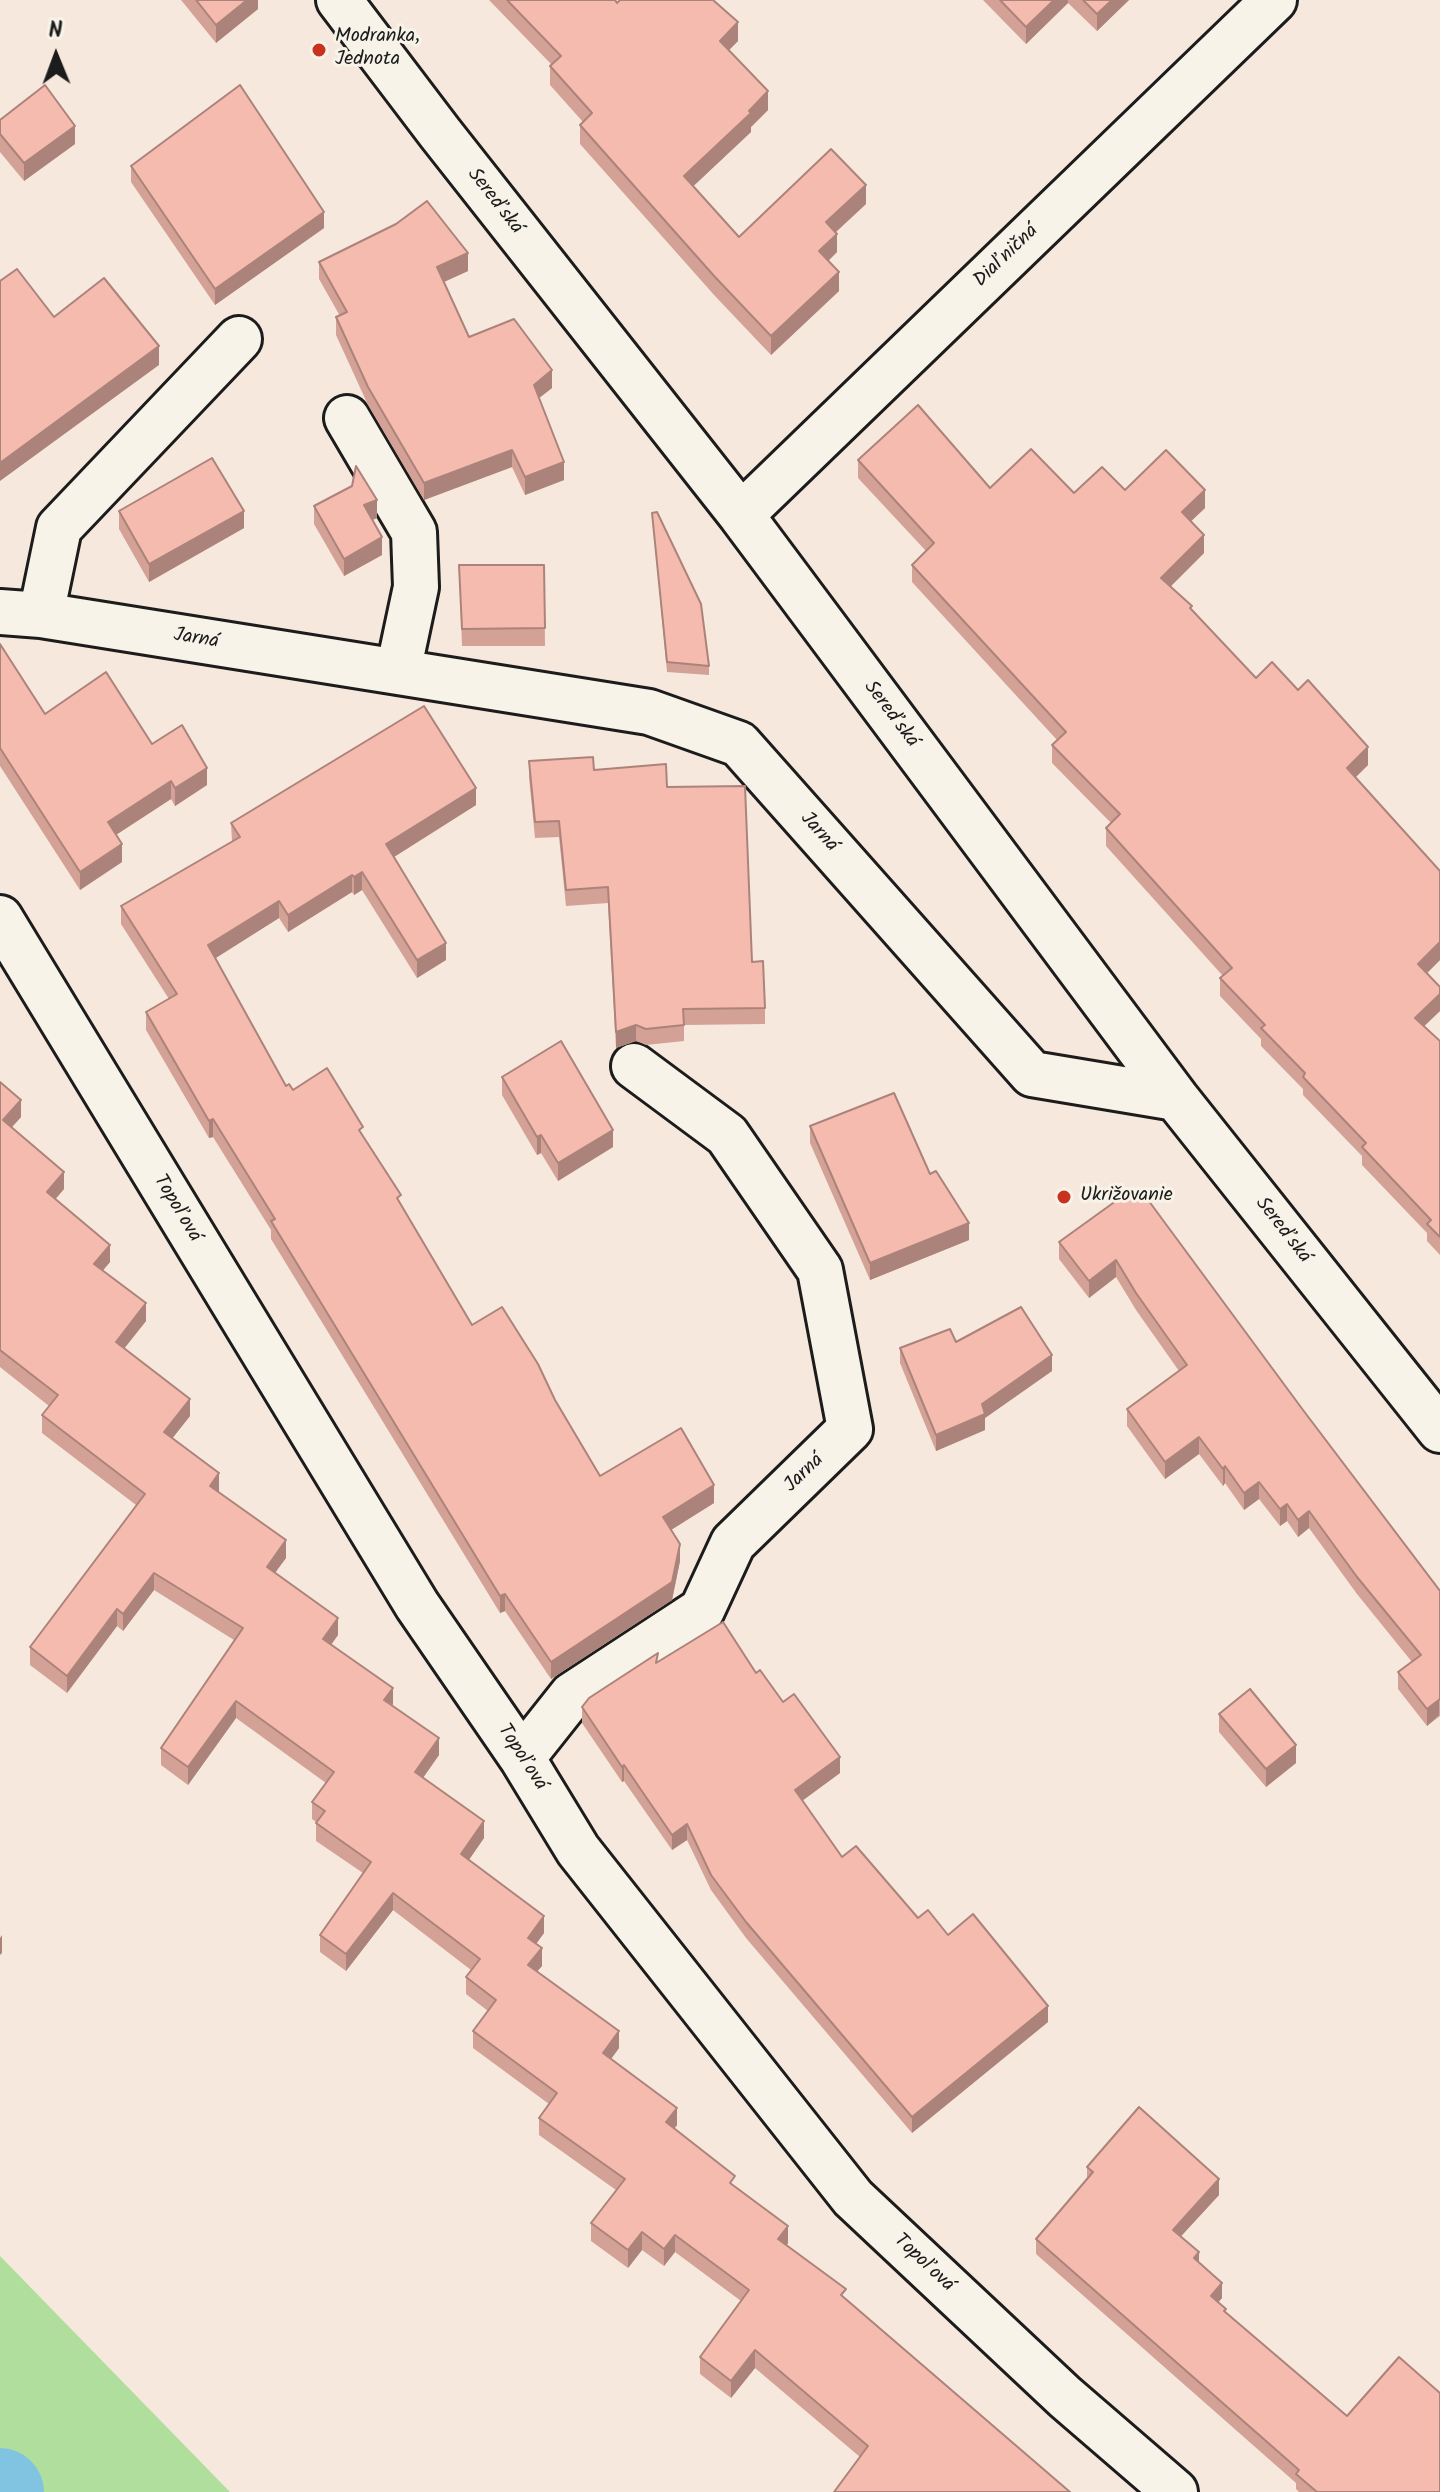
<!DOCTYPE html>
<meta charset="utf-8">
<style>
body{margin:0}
#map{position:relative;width:1440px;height:2492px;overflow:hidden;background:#f7e8dd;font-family:Kalam,sans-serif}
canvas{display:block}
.north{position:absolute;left:16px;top:16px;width:80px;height:80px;-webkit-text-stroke:6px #f7f3e8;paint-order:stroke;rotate:359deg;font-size:22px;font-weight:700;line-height:32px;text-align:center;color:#1c1c1c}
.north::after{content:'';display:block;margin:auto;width:28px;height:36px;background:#1c1c1c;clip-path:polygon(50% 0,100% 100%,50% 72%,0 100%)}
</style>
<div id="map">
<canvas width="1440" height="2492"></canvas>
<div class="north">N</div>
</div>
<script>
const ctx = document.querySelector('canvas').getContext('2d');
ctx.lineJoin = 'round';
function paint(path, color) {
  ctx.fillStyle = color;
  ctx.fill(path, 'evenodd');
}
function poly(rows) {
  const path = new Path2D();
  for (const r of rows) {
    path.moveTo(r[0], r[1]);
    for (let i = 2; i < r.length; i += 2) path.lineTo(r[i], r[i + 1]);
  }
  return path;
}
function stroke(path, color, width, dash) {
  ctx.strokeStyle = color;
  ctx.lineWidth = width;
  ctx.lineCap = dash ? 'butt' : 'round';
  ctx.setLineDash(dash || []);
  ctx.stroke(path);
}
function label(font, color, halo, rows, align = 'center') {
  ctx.font = font + ' Kalam,sans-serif';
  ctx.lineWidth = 6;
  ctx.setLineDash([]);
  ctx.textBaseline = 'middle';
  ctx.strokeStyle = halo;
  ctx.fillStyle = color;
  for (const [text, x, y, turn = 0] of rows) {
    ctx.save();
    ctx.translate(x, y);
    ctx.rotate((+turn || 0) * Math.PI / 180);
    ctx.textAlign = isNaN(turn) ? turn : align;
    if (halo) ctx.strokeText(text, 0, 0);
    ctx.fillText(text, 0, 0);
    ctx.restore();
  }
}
const green = poly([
 [0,2256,230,2492,0,2492]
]);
const river = poly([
 [0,2491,1,2492]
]);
const minor = poly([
 [339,0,440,133,741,515,1176,1098,1440,1430],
 [347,418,414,532,416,587,398,672],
 [741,515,1274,0],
 [0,612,41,615,649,712,739,744,1032,1074,1176,1098],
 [41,615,59,528,239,339],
 [0,918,417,1605,522,1758,578,1850,853,2198,1065,2397,1175,2492],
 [522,1758,572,1695,702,1610,733,1543,850,1429,820,1270,727,1135,634,1066]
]);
const wall = poly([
 [181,0,258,0,258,9,216,43],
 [489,0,615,0,617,3,738,41,729,50,768,110,751,127,751,132,693,186,739,237,866,204,836,232,837,252,828,261,839,291,771,355,715,296,580,144,580,125,583,122,550,85,550,66,552,65],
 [983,0,1129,0,1097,31,1068,3,1026,44],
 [0,120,75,144,24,181,0,152],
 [131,166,324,228,215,305,131,182],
 [319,262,468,271,444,282,469,337,552,388,539,398,564,480,525,495,512,467,424,500,368,405,336,335,336,317,340,316,319,279],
 [858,460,990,488,1074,493,1125,490,1205,508,1191,521,1204,553,1171,586,1192,611,1256,678,1368,765,1355,777,1440,871,1440,960,1427,973,1440,987,1440,1011,1424,1026,1440,1041,1440,1255,1427,1241,1427,1233,1362,1165,1362,1156,1303,1095,1303,1089,1261,1046,1261,1039,1220,996,1220,978,1223,976,1106,846,1106,828,1111,823,1052,763,1052,745,1057,740,912,582,912,565,926,551,858,478],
 [314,506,377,518,373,520,382,555,344,576,314,524],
 [119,511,244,528,149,582,119,529],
 [652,513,709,666,709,675,667,672],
 [459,565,544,565,545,646,462,646],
 [0,644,45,714,152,744,207,785,175,806,171,799,116,835,122,862,80,890,0,766],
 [529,761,594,770,667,787,752,962,765,1008,765,1024,684,1025,684,1041,646,1045,636,1041,616,1048,608,903,566,906,559,837,535,838,529,777],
 [476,805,394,857,446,960,417,978,362,890,354,895,352,892,288,932,279,918,215,958,286,1086,363,1136,401,1205,472,1325,555,1400,600,1476,714,1503,671,1530,680,1561,672,1600,551,1679,505,1611,500,1613,271,1239,271,1230,213,1137,209,1138,146,1030,146,1012,169,999,121,924,121,906,232,842,231,823],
 [502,1077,613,1147,558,1181,541,1153,537,1155,502,1095],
 [0,1082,21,1117,12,1127,64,1189,55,1199,110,1262,102,1271,146,1321,124,1348,190,1416,172,1438,219,1491,218,1492,286,1558,275,1572,338,1635,331,1645,393,1706,439,1755,423,1778,484,1838,469,1860,544,1933,536,1944,542,1966,537,1971,619,2048,611,2059,677,2125,674,2129,735,2187,788,2243,787,2245,846,2299,1070,2492,860,2457,755,2368,731,2398,700,2374,700,2357,741,2301,675,2252,664,2266,642,2250,628,2268,591,2241,591,2223,616,2190,539,2135,539,2118,549,2104,473,2048,473,2031,488,2011,466,1994,466,1977,471,1970,393,1910,346,1971,320,1952,320,1935,363,1873,316,1841,316,1822,312,1819,312,1802,326,1783,236,1718,188,1785,161,1765,161,1748,234,1640,154,1590,123,1631,117,1626,67,1693,30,1665,30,1647,136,1505,42,1433,42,1415,49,1406,0,1367],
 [810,1126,930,1174,969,1240,870,1280,810,1143],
 [1120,1198,1303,1410,1440,1591,1440,1716,1427,1726,1398,1689,1398,1672,1412,1662,1357,1594,1309,1528,1298,1537,1287,1521,1280,1526,1259,1499,1244,1510,1225,1483,1223,1486,1199,1454,1165,1479,1127,1426,1127,1409,1179,1371,1136,1310,1116,1277,1089,1298,1059,1259,1059,1242],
 [956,1342,1052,1371,985,1418,985,1430,936,1451,900,1363,900,1348],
 [658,1662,756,1673,783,1702,840,1773,802,1801,842,1857,918,1918,948,1935,1048,2022,912,2133,746,1938,711,1890,687,1840,672,1850,624,1781,622,1782,582,1723,582,1707],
 [1219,1714,1296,1763,1266,1787,1219,1732],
 [1087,2167,1219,2195,1181,2236,1222,2298,1218,2302,1226,2312,1347,2416,1440,2492,1299,2492,1296,2489,1296,2483,1036,2254,1036,2239,1087,2179]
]);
const shadedWall = poly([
 [247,0,258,0,258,9,216,43,216,25],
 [1054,0,1068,0,1068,3,1026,44,1026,27],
 [1112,0,1129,0,1097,31,1097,14],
 [738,22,738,41,720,59,720,41],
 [768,91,768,110,751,127,751,132,684,195,684,176],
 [75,126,75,144,24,181,24,163],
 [866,185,866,204,826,241,826,222],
 [324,212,324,228,215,305,215,289],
 [837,234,837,252,819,270,819,251],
 [468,253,468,271,437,285,437,267],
 [839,272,839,291,771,355,771,336],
 [159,346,159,365,0,481,0,463],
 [552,370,552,388,534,402,534,385],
 [512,450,512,467,424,500,424,483],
 [564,462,564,480,525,495,525,477],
 [1205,490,1205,508,1182,530,1182,512],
 [377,500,377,518,364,523,364,505],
 [244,511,244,528,149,582,149,564],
 [1204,535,1204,553,1161,596,1161,578],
 [382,537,382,555,344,576,344,559],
 [1368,747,1368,765,1347,786,1347,768],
 [207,768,207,785,175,806,175,788],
 [171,781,171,799,108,840,108,822],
 [476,788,476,805,386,862,386,844],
 [122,844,122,862,80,890,80,872],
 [362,872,362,890,354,895,354,877],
 [352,875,352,892,288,932,288,915],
 [279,901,279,918,208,963,208,945],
 [1440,942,1440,960,1418,982,1418,964],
 [446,943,446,960,417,978,417,960],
 [1440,994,1440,1011,1415,1035,1415,1018],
 [636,1025,636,1041,616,1048,616,1032],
 [21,1100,21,1117,3,1137,3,1120],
 [213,1119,213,1137,209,1138,209,1121],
 [613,1130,613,1147,558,1181,558,1163],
 [541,1135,541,1153,537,1155,537,1137],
 [64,1172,64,1189,47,1209,47,1192],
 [969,1223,969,1240,870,1280,870,1263],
 [110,1245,110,1262,94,1281,94,1264],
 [1116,1260,1116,1277,1089,1298,1089,1281],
 [146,1303,146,1321,116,1359,116,1342],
 [1052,1355,1052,1371,985,1418,985,1430,936,1451,936,1435],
 [190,1399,190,1416,164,1449,164,1432],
 [1199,1437,1199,1454,1165,1479,1165,1462],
 [1225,1466,1225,1483,1223,1486,1223,1469],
 [219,1473,219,1491,210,1503,210,1486],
 [1259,1482,1259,1499,1244,1510,1244,1493],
 [714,1485,714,1503,663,1535,663,1517],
 [1287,1504,1287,1521,1280,1526,1280,1509],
 [1309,1511,1309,1528,1298,1537,1298,1520],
 [286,1540,286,1558,267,1584,267,1567],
 [680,1544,680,1561,672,1600,551,1679,551,1662],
 [154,1573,154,1590,123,1631,123,1614],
 [505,1594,505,1611,500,1613,500,1596],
 [117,1609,117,1626,67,1693,67,1676],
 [338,1618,338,1635,323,1656,323,1639],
 [393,1688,393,1705,384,1700],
 [1439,1698,1439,1715,1427,1726,1427,1709],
 [236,1701,236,1718,188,1785,188,1767],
 [439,1738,439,1755,415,1789,415,1772],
 [1296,1745,1296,1763,1266,1787,1266,1769],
 [840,1757,840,1773,795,1806,795,1790],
 [624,1765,624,1781,622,1782,622,1767],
 [484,1821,484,1838,461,1871,461,1854],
 [687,1824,687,1840,672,1850,672,1835],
 [393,1893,393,1910,346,1971,346,1954],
 [544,1916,544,1933,528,1955,528,1938],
 [2,1935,2,1953,0,1955,0,1938],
 [542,1948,542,1966,528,1982,528,1965],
 [1048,2006,1048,2022,912,2133,912,2117],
 [619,2031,619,2048,603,2070,603,2053],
 [677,2108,677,2125,666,2140,666,2122],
 [1219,2179,1219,2195,1173,2245,1173,2230],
 [788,2226,788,2243,778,2256,778,2239],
 [642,2232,642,2250,628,2268,628,2250],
 [675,2235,675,2252,664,2266,664,2249],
 [1199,2252,1199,2267,1194,2258],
 [1222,2283,1222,2298,1211,2311,1211,2296],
 [755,2350,755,2368,731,2398,731,2381]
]);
const building = poly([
 [196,0,247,0,216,25,196,0],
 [507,0,615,0,617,3,620,0,713,0,738,22,720,41,768,91,749,111,751,113,684,176,739,237,831,149,866,185,826,222,837,234,819,251,839,272,771,336,715,277,580,125,592,113,550,66,561,56,507,0],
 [1000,0,1054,0,1026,27,1000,0],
 [1083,0,1112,0,1097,14,1083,0],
 [45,85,75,126,24,163,0,134,0,120,45,85],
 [240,85,324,212,215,289,131,166,240,85],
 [427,201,468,253,437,267,469,337,514,319,552,370,534,385,564,462,525,477,512,450,424,483,368,387,336,317,347,312,319,262,396,224,427,201],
 [17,269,54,317,104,278,159,346,0,463,0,281,17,269],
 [918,405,990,488,1031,449,1074,493,1102,467,1125,490,1166,450,1205,490,1182,512,1204,535,1161,578,1192,606,1190,608,1256,678,1272,662,1298,690,1308,680,1368,747,1347,768,1440,871,1440,942,1418,964,1440,987,1440,994,1415,1018,1440,1041,1440,1237,1427,1224,1431,1220,1362,1147,1366,1143,1303,1077,1305,1073,1261,1028,1265,1025,1220,978,1232,968,1106,828,1120,814,1052,745,1066,732,912,565,934,543,858,460,918,405],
 [212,458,244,511,149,564,119,511,212,458],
 [356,466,377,500,364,505,382,537,344,559,314,506,352,486,356,466],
 [657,512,701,604,709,666,667,662,652,513,657,512],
 [459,565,544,565,545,628,462,629,459,565],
 [0,644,45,714,106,672,152,744,182,725,207,768,175,788,171,781,108,822,122,844,80,872,0,748,0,644],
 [424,706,476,788,386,844,446,943,417,960,362,872,354,877,352,875,288,915,279,901,208,945,286,1086,289,1084,293,1090,327,1068,363,1127,359,1130,401,1195,397,1198,472,1325,502,1307,538,1364,555,1400,600,1476,681,1428,714,1485,663,1517,680,1544,672,1582,551,1662,505,1594,500,1596,271,1221,275,1219,213,1119,209,1121,146,1012,177,994,121,906,240,837,231,823,424,706],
 [593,757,594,770,666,764,667,787,745,786,752,962,763,961,765,1008,683,1009,684,1025,646,1029,636,1025,616,1032,608,887,566,890,559,821,535,822,529,761,593,757],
 [561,1041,613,1130,558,1163,541,1135,537,1137,502,1077,561,1041],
 [0,1082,21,1100,3,1120,64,1172,47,1192,110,1245,94,1264,146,1303,116,1342,190,1399,164,1432,219,1473,210,1486,286,1540,267,1567,338,1618,323,1639,393,1688,384,1700,439,1738,415,1772,484,1821,461,1854,544,1916,528,1938,542,1948,528,1965,619,2031,603,2053,677,2108,666,2122,735,2176,730,2183,788,2226,778,2239,846,2289,841,2295,1070,2492,834,2492,868,2446,755,2350,731,2381,700,2357,749,2290,675,2235,664,2249,642,2232,628,2250,591,2223,625,2179,539,2118,557,2093,473,2031,496,2000,466,1977,480,1959,393,1893,346,1954,320,1935,371,1862,316,1823,325,1811,312,1802,334,1772,236,1701,188,1767,161,1748,243,1628,154,1573,123,1614,117,1609,67,1676,30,1647,145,1494,42,1415,58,1395,0,1350,0,1082],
 [894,1093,930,1174,936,1171,969,1223,870,1263,810,1126,894,1093],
 [1140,1189,1303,1410,1440,1591,1440,1699,1427,1709,1398,1672,1421,1655,1357,1577,1309,1511,1298,1520,1287,1504,1280,1509,1259,1482,1244,1493,1225,1466,1223,1469,1199,1437,1165,1462,1127,1409,1187,1365,1136,1293,1116,1260,1089,1281,1059,1242,1120,1198,1124,1201,1140,1189],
 [1021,1307,1052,1355,982,1404,985,1414,936,1435,900,1348,950,1329,956,1342,1021,1307],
 [723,1622,756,1673,760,1670,783,1702,794,1694,840,1757,795,1790,842,1857,856,1846,918,1918,928,1910,948,1935,973,1914,1048,2006,912,2117,746,1922,711,1875,687,1824,672,1835,624,1765,622,1767,582,1707,589,1698,658,1653,656,1663,723,1622],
 [1250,1689,1296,1745,1266,1769,1219,1714,1250,1689],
 [1139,2107,1219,2179,1173,2230,1199,2252,1194,2258,1222,2283,1211,2296,1226,2309,1224,2311,1347,2416,1399,2357,1440,2393,1440,2492,1317,2492,1296,2474,1299,2470,1036,2239,1093,2172,1087,2167,1139,2107]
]);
const markers = [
 [319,50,8,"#c8321e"],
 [1064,1197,8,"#c8321e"]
];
const poiNames = [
 ["Modranka,",335,38],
 ["Jednota",335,61],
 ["Ukrižovanie",1080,1197]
];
const streetNames = [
 ["Sereďská",494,202,52],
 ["Diaľničná",1007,257,-44],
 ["Jarná",196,640,9],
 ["Sereďská",890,715,53],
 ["Jarná",818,833,48],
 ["Topoľová",176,1209,59],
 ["Sereďská",1282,1231,52],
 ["Jarná",805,1474,-44],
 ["Topoľová",521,1758,57],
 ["Topoľová",923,2264,43]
];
paint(green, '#b0de9d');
stroke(river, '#80c4e1', 86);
stroke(minor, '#1c1c1c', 50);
stroke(minor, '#f7f3e8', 44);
paint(wall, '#d3a196');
paint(shadedWall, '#ac837a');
paint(building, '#f5bbaf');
stroke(building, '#ac837a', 2);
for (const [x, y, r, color] of markers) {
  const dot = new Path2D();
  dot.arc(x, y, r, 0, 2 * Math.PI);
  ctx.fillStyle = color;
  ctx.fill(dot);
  stroke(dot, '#f7f3e8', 3);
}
label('20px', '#1c1c1c', '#f7f3e8', poiNames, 'left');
label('20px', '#1c1c1c', '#f7f3e8', streetNames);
</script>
